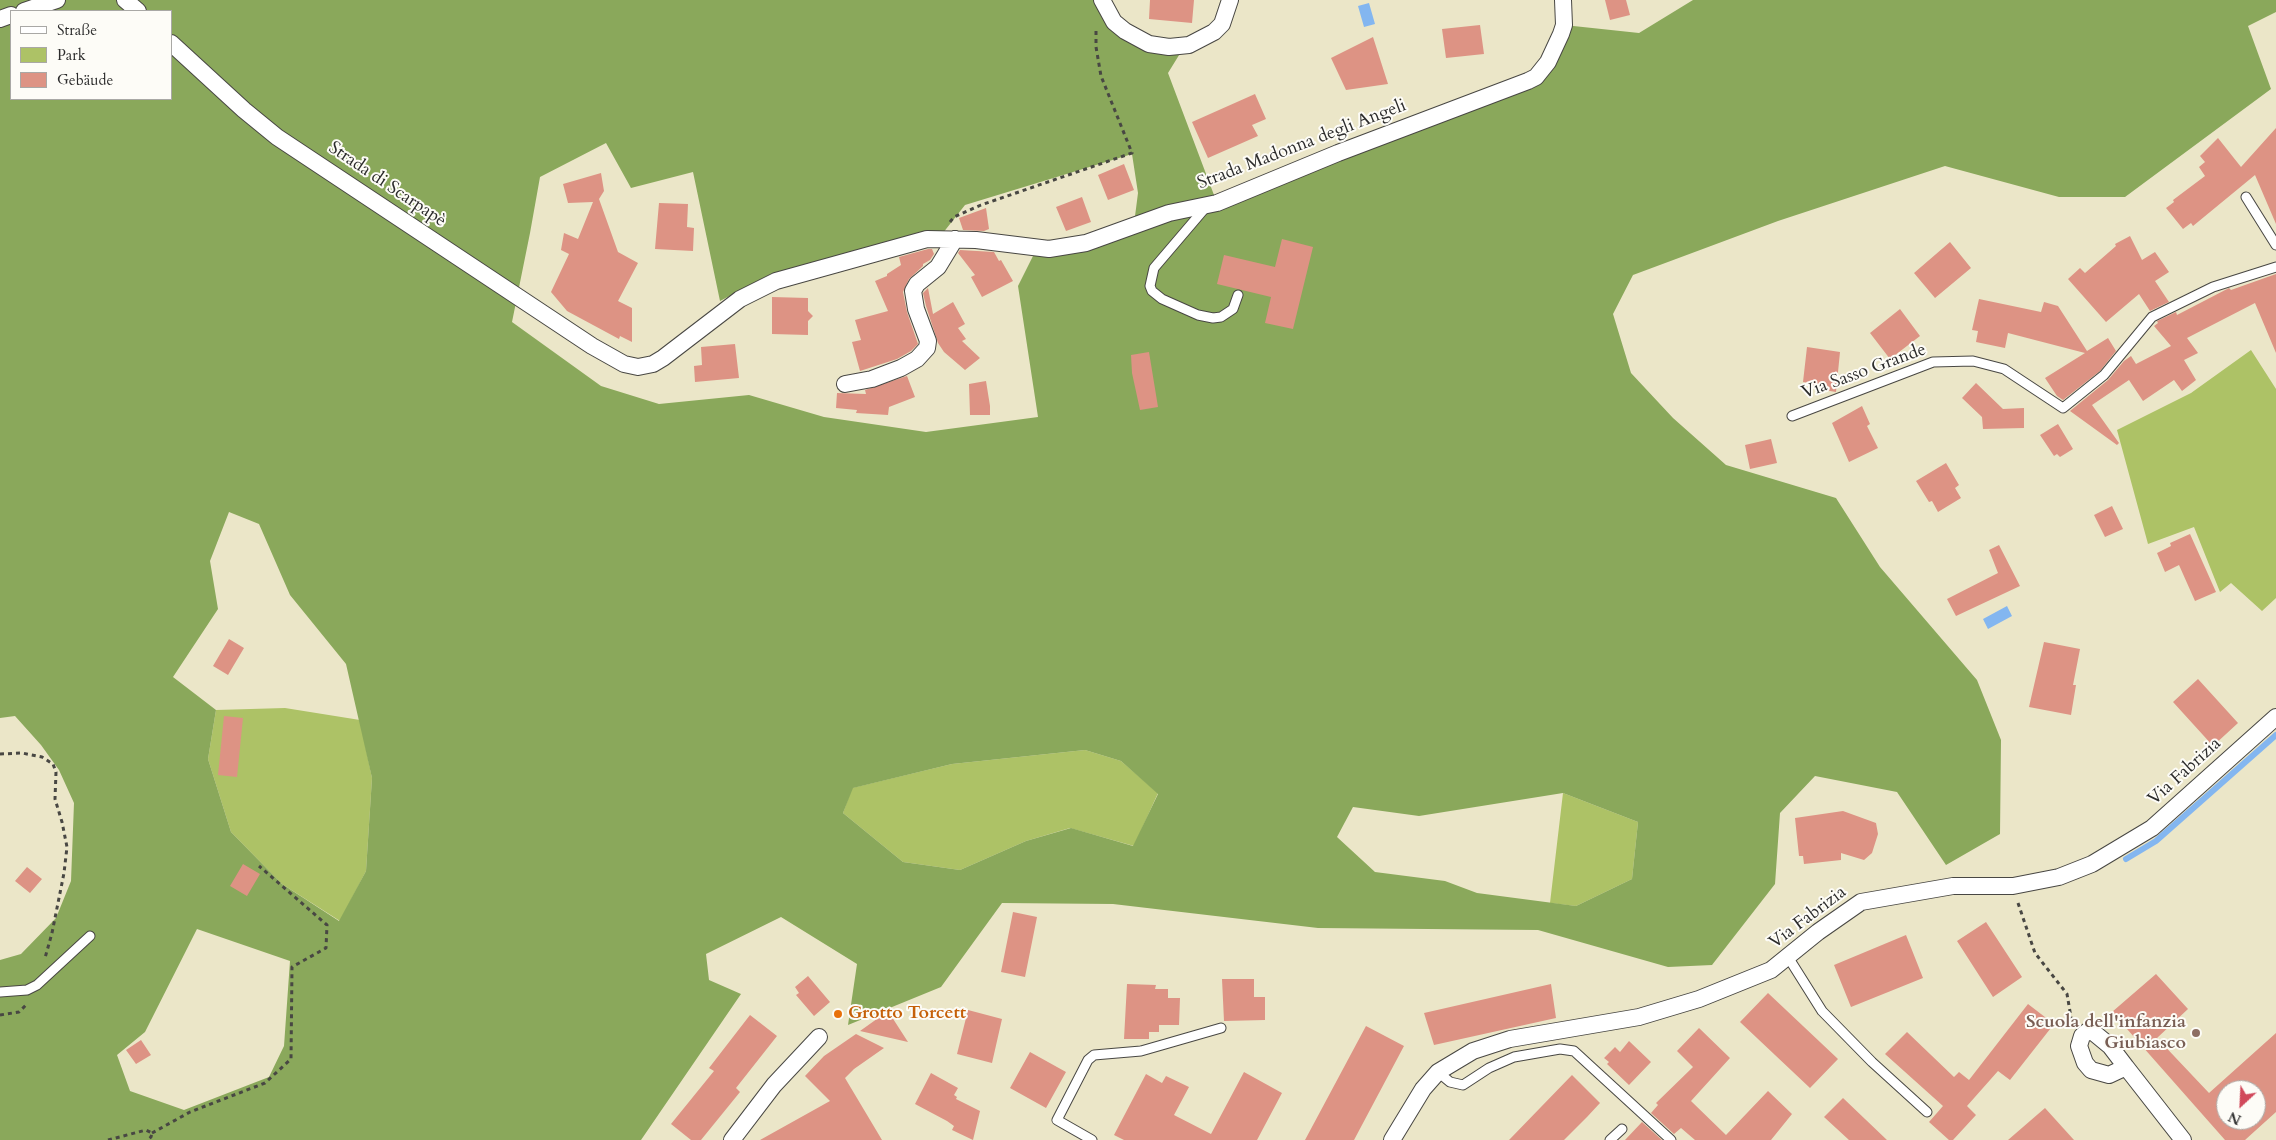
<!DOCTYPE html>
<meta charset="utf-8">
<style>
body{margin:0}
#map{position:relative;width:2276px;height:1140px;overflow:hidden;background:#ebe6c8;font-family:Cardo,serif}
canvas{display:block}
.legend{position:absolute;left:10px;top:10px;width:162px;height:90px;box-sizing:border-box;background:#fdfcf7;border:1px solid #a9a8a5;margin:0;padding:6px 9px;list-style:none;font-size:15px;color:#2b2b2b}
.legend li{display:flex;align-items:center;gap:10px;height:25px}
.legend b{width:25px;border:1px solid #a9a8a5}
.north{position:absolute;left:2216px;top:1080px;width:50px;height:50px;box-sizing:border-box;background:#fdfcf7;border:1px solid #a9a8a5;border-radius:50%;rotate:205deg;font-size:14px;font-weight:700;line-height:20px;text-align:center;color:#2b2b2b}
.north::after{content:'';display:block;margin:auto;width:18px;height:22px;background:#d1495b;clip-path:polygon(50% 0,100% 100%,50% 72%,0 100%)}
</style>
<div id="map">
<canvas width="2276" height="1140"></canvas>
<ul class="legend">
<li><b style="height:6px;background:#fff"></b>Straße</li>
<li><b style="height:14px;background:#adc266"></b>Park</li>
<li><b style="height:14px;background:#dd9384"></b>Gebäude</li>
</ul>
<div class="north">N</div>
</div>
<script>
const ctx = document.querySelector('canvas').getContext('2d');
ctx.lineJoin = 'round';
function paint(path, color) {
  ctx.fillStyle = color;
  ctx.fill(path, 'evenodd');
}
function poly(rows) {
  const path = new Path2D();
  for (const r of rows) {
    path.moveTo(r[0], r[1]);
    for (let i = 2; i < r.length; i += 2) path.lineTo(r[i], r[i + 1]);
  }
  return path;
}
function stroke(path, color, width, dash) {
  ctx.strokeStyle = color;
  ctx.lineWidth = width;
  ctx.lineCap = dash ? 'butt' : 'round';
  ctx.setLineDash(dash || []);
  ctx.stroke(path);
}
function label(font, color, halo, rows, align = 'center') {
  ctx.font = font + ' Cardo,serif';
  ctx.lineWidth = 4;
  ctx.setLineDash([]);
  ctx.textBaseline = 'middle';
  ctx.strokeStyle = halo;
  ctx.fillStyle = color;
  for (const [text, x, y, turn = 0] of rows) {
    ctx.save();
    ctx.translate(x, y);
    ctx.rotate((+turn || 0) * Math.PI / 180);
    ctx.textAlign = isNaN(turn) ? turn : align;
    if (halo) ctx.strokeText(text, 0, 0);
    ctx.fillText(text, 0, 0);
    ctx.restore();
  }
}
const green = poly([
 [2251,350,2276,389,2276,598,2262,611,2231,583,2220,592,2194,527,2148,544,2117,430,2191,393],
 [285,708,360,720,372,778,366,871,340,921,282,884,231,832,208,759,216,710],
 [1085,750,1121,761,1158,793,1134,846,1070,828,1026,841,960,870,903,862,843,813,852,788,952,764],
 [1563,793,1638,822,1632,879,1576,906,1550,903]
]);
const forest = poly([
 [0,0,1102,0,1125,31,1184,47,1168,73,1217,203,1528,81,1564,25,1639,33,1693,0,2276,0,2276,12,2248,26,2271,89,2125,197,2059,197,1945,166,1778,221,1633,275,1613,314,1631,373,1673,418,1726,465,1836,498,1880,567,1977,680,2001,740,2000,834,1946,865,1897,792,1815,776,1780,813,1775,884,1712,965,1668,967,1538,930,1318,928,1113,904,1002,903,941,987,848,1025,857,964,781,917,706,954,709,980,741,994,641,1140,0,1140,0,960,21,954,56,918,71,881,74,803,59,770,41,745,15,716,0,718],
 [11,11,171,11,171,99,11,99],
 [606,143,631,188,693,172,720,301,771,274,939,238,965,205,1132,154,1138,193,1134,224,1037,248,1018,286,1038,417,926,432,824,417,749,395,659,404,601,386,512,322,530,233,540,177],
 [229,512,259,524,290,595,346,664,372,778,366,871,339,921,282,884,231,832,208,759,216,710,173,677,218,609,210,561],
 [1085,750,1121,761,1158,794,1133,846,1071,828,1026,841,960,870,903,862,843,813,853,788,952,764],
 [1563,793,1638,822,1632,879,1576,906,1477,893,1445,881,1375,872,1337,837,1353,807,1419,816],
 [197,929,290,961,284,1046,269,1077,184,1110,130,1091,117,1055,145,1032]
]);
const water = poly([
 [1369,3,1375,24,1364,27,1358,6],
 [2007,606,2012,616,1988,629,1983,619]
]);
const stream = poly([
 [2126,859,2156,841,2276,735]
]);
const building = poly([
 [1150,0,1194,0,1192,23,1149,19],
 [1605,0,1626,0,1630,15,1610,20],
 [1480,25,1484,54,1446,58,1442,29],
 [1373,37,1388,84,1346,90,1331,58],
 [1255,94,1266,119,1252,125,1258,136,1208,158,1192,122],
 [2276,128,2276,224,2255,175,2193,226,2191,223,2183,229,2166,208,2174,202,2173,200,2205,176,2199,167,2205,162,2200,156,2218,138,2241,167],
 [1124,164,1134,190,1108,200,1098,175],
 [601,173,604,191,599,199,618,252,638,263,618,301,632,308,632,342,620,336,619,339,567,311,551,292,569,254,561,250,564,233,578,239,593,202,568,203,563,184],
 [1082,197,1091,222,1066,231,1056,207],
 [659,203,688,204,687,227,694,228,693,251,655,249],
 [986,208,989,229,984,231,963,230,959,218],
 [2130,236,2142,260,2155,252,2169,272,2155,281,2169,302,2150,311,2139,294,2106,322,2068,279,2080,268,2085,273,2116,246,2115,244],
 [1282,239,1313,247,1293,329,1265,323,1271,297,1217,284,1224,255,1275,267],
 [1950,242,1971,268,1935,298,1914,273],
 [928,249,932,249,934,254,930,260,923,264,923,266,909,279,903,292,907,312,918,344,911,351,897,359,860,371,852,342,861,340,855,320,888,311,875,281,887,276,887,274,901,265,899,257],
 [960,250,994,252,999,261,1001,260,1013,281,982,297,971,277,975,275,958,253],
 [2276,274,2276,353,2255,303,2187,338,2198,353,2184,360,2196,380,2182,391,2174,380,2143,401,2129,380,2092,405,2119,443,2117,445,2070,411,2108,380,2124,361,2131,356,2136,364,2171,346,2154,326,2158,323,2157,321,2176,312,2177,315,2229,288,2231,290],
 [928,288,933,314,953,302,965,324,958,328,966,339,962,341,980,358,965,370,944,352,938,343,926,306,923,293],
 [772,297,808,298,808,311,813,316,808,321,808,335,772,334],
 [1979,299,2041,312,2044,302,2058,306,2087,351,2108,338,2116,351,2100,371,2063,400,2057,396,2045,378,2085,353,2008,333,2005,348,1976,342,1978,331,1972,330],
 [1900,309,1920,336,1890,359,1870,333],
 [735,344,739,378,695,382,694,366,702,365,701,347],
 [1807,347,1840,352,1836,392,1812,388,1813,384,1803,382],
 [1149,352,1158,407,1140,410,1132,373,1131,355],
 [907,376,915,397,889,407,888,415,856,413,857,410,836,408,837,393,866,394,865,390],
 [986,381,990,406,990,415,970,415,969,384],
 [1976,383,2003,409,2024,408,2024,428,1983,429,1982,417,1962,398],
 [1862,406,1870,424,1867,426,1878,448,1849,462,1832,423],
 [2058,424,2073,449,2060,457,2057,454,2054,456,2040,435],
 [1771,439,1777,463,1750,469,1745,445],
 [1946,463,1959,485,1955,488,1961,498,1938,512,1932,501,1929,502,1916,481],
 [2112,506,2123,529,2105,537,2094,515],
 [2190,534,2216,592,2195,601,2179,565,2165,572,2157,553,2171,546,2170,543],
 [1999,545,2020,586,1956,616,1947,599,1998,573,1989,550],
 [229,639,244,648,228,675,213,666],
 [2044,642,2080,649,2073,685,2076,685,2071,715,2029,707],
 [2198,679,2238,723,2213,746,2173,702],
 [224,716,243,718,237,777,218,775],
 [1843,811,1876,823,1878,834,1872,853,1864,860,1841,853,1841,860,1804,864,1803,856,1799,856,1795,818],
 [243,864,260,874,247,896,230,886],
 [27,867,42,879,30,893,15,881],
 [1013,912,1037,917,1025,977,1001,972],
 [1986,922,2022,977,1993,997,1957,941],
 [1906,935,1923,978,1851,1007,1834,965],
 [2156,974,2188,1009,2157,1038,2209,1093,2276,1033,2276,1112,2245,1140,2225,1140,2112,1012],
 [2226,1090,2256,1090,2256,1120,2226,1120],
 [808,976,830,1002,814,1016,796,995,799,993,795,987],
 [1222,979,1254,979,1254,997,1265,997,1265,1020,1224,1021],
 [1127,984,1156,985,1155,989,1168,989,1168,998,1180,998,1179,1025,1159,1025,1159,1032,1149,1032,1149,1039,1124,1039],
 [1551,984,1556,1018,1434,1045,1424,1013],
 [1768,993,1838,1059,1810,1088,1740,1022],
 [2028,1004,2054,1024,2010,1080,1998,1071,1967,1106,1976,1115,1953,1140,1949,1140,1929,1122,1943,1106,1885,1054,1907,1032,1954,1077,1959,1072,1969,1080],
 [968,1010,1002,1019,992,1063,957,1054],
 [888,1011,908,1042,860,1031],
 [750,1015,777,1036,736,1088,740,1092,701,1140,691,1140,671,1124,714,1071,709,1068],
 [1366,1026,1404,1046,1354,1140,1305,1140],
 [1699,1028,1730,1058,1691,1101,1726,1135,1768,1091,1792,1114,1771,1140,1695,1140,1681,1128,1674,1134,1651,1113,1658,1105,1656,1103,1693,1067,1677,1051],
 [856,1034,884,1048,854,1069,845,1078,882,1140,760,1140,830,1101,805,1076,824,1056],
 [141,1040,151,1055,136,1064,126,1050],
 [1629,1041,1651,1062,1629,1085,1607,1064,1609,1062,1604,1058,1615,1047,1620,1052],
 [1030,1052,1066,1072,1046,1108,1010,1088],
 [1244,1072,1282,1093,1257,1140,1124,1140,1114,1135,1146,1074,1162,1083,1166,1076,1189,1087,1174,1115,1211,1134],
 [931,1073,958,1088,954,1095,957,1097,956,1099,980,1111,973,1140,952,1130,954,1126,947,1121,915,1104],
 [1572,1075,1600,1103,1587,1117,1564,1140,1509,1140],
 [1843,1098,1887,1140,1849,1140,1824,1117],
 [2045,1108,2074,1140,2008,1140],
 [1642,1122,1662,1140,1625,1140]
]);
const path = poly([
 [950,222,954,217,981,205,1132,153,1101,76,1096,47,1096,28],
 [0,754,22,753,42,757,53,764,56,772,55,799,62,822,67,847,64,873,52,933,45,958],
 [2018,903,2035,953,2067,994,2072,1023],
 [0,1015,19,1012,26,1005],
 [152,1133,190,1112,265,1083,291,1059,292,967,326,948,327,925,259,866],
 [108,1140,146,1130,152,1133,151,1137,147,1140]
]);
const service = poly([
 [2246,197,2276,245],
 [1206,207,1154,268,1150,286,1152,291,1162,299,1198,315,1213,318,1221,317,1233,309,1238,295],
 [1792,416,1933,362,1973,361,2004,369,2063,408,2104,375,2152,317,2213,287,2276,267],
 [1788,957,1822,1011,1872,1062,1927,1112],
 [0,992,27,990,37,985,90,936],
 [1438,1072,1450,1082,1463,1085,1489,1068,1514,1057,1560,1049,1574,1051,1671,1140],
 [1092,1140,1057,1120,1088,1060,1094,1055,1141,1051,1221,1028],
 [1610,1140,1622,1129]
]);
const minor = poly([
 [125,0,138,11],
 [1102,0,1114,22,1125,31,1149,44,1169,47,1189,45,1214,32,1222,24,1230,0],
 [24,11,57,0],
 [0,19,11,15],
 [171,43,244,110,277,137,592,346,624,364,638,367,653,364,663,358,740,299,776,281,927,239,976,240,1049,249,1086,243,1169,213,1217,203,1338,153,1528,81,1536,77,1548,62,1561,34,1564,25,1563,0],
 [845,384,872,379,901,368,917,359,927,348,928,341,916,309,913,291,917,284,938,267,955,239],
 [2088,1031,2093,1032,2110,1046,2126,1067,2109,1075,2091,1070,2085,1063,2079,1046,2082,1036,2088,1031],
 [2126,1067,2183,1140],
 [732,1140,774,1085,819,1037],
 [1392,1140,1423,1089,1438,1072,1473,1051,1510,1039,1639,1017,1699,999,1771,970,1818,932,1861,902,1953,886,2013,886,2059,877,2092,864,2152,828,2276,717]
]);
const markers = [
 [838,1014,5,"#e8710a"],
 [2196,1033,5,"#8d6e63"]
];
const streetNames = [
 ["Strada Madonna degli Angeli",1302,145,-21],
 ["Strada di Scarpapè",387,185,34],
 ["Via Sasso Grande",1864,372,-20],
 ["Via Fabrizia",2185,772,-42],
 ["Via Fabrizia",1808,918,-37]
];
const foodNames = [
 ["Grotto Torcett",848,1014]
];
const educationNames = [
 ["Scuola dell'infanzia",2186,1023],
 ["Giubiasco",2186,1044]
];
paint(green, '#adc266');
paint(forest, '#8aa85b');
paint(water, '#83b6f0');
stroke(stream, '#83b6f0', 6);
paint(building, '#dd9384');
stroke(service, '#484743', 11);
stroke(minor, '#484743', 18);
stroke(path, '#484743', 3, [4, 4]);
stroke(service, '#fff', 9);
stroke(minor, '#fff', 16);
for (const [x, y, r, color] of markers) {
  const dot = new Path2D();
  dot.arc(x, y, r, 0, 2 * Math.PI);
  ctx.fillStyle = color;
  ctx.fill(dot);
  stroke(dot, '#fdfcf7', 2);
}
label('18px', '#2b2b2b', '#fdfcf7', streetNames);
label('bold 18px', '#c56008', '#fdfcf7', foodNames, 'left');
label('bold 18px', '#785e54', '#fdfcf7', educationNames, 'right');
</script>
